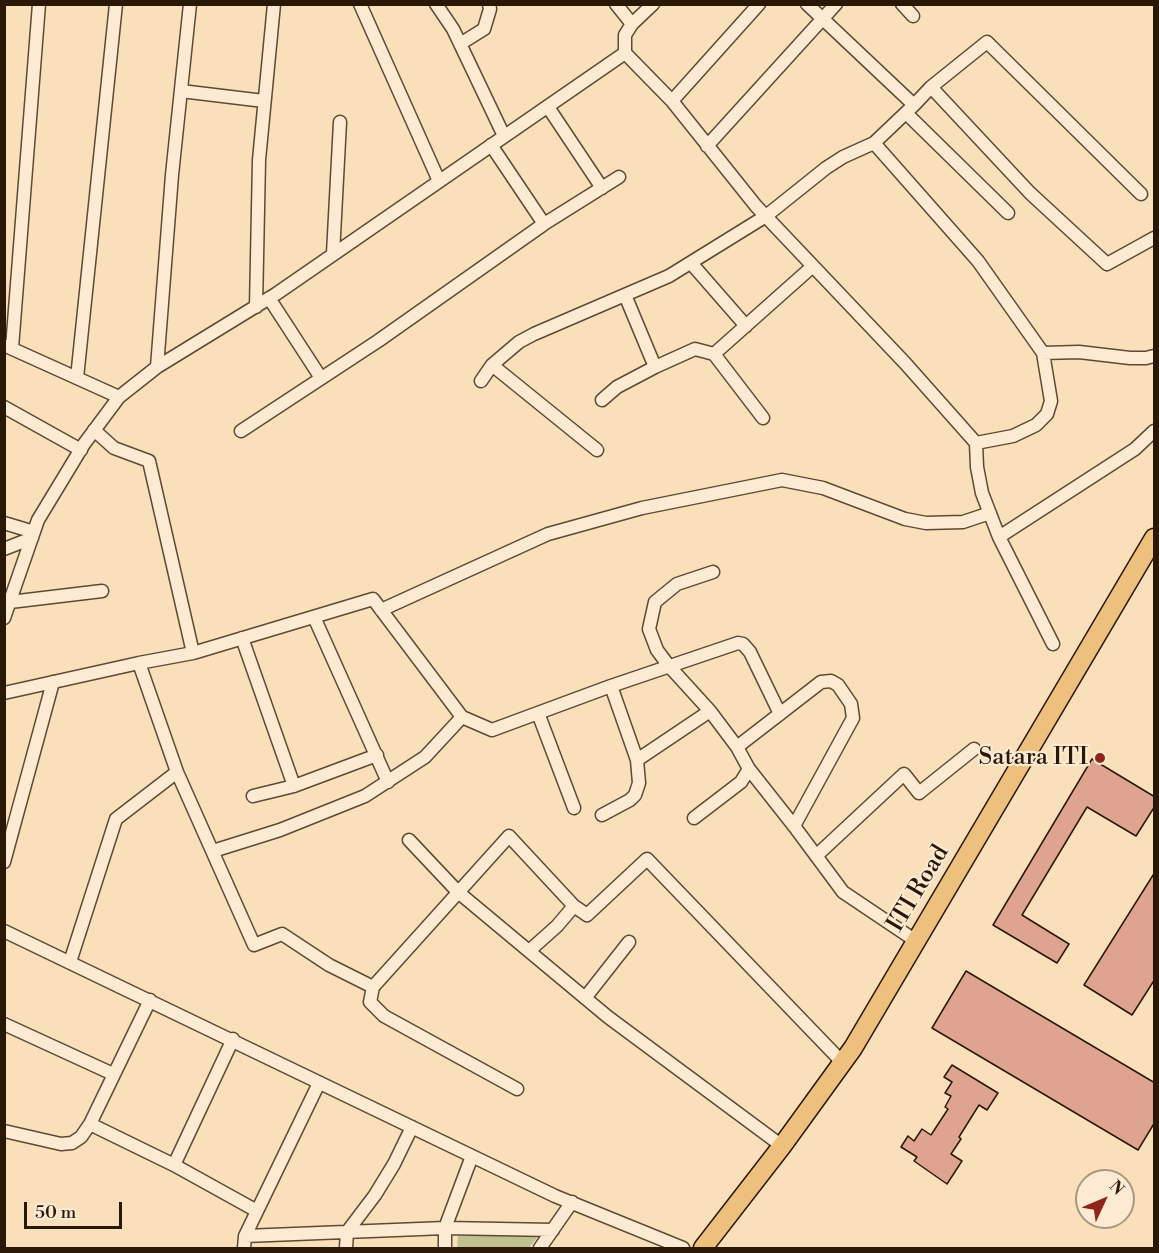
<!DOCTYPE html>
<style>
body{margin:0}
#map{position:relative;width:1159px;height:1253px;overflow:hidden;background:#fadfbb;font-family:"Libre Bodoni",serif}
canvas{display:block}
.frame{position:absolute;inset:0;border:6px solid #291806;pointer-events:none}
.north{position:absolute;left:1075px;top:1169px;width:60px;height:60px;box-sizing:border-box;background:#fcead3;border:2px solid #a89681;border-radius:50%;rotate:46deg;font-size:16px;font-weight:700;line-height:24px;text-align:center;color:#291806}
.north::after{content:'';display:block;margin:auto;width:21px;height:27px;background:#8f2418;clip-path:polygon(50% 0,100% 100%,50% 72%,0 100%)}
.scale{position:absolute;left:24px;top:1202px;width:98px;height:27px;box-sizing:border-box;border:3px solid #291806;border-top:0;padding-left:8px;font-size:18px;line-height:21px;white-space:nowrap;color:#291806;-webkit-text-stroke:4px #fcead3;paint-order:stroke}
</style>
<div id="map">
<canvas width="1159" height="1253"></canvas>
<div class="frame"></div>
<div class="north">N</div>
<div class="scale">50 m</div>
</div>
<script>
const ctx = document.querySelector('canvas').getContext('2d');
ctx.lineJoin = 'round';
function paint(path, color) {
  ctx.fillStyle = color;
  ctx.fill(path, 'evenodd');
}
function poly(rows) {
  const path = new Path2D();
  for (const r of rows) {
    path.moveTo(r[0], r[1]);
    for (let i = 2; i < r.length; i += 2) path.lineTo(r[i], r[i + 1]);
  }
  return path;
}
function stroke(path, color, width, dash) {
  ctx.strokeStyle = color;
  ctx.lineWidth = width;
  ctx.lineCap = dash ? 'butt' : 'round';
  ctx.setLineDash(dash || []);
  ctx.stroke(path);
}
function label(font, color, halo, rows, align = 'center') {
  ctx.font = font + ' "Libre Bodoni",serif';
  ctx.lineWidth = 4.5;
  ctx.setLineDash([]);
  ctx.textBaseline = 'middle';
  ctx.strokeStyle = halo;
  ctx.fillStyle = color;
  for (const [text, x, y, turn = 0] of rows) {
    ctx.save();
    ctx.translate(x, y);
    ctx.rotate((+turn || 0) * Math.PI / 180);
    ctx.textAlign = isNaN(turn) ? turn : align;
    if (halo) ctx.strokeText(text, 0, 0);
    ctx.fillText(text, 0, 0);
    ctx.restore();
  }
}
const green = poly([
 [539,1235,529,1248,457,1248,458,1236]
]);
const building = poly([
 [1092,759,1155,797,1155,806,1136,836,1087,807,1022,915,1069,944,1057,963,993,925,1092,759],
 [1155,872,1155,979,1132,1015,1084,985,1155,872],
 [966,971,1155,1083,1155,1122,1138,1150,932,1028,966,971],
 [952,1065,998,1093,987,1110,979,1105,959,1137,961,1139,951,1154,962,1161,947,1184,914,1161,917,1157,901,1147,908,1136,914,1141,922,1129,931,1135,948,1109,945,1107,951,1096,945,1093,952,1082,944,1077,952,1065]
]);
const street = poly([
 [360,4,439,181],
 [436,4,453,29,504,136],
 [616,4,632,24],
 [807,4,914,105,931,87,1030,193,1107,264,1154,238],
 [902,4,913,16],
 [460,44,484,29,490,9,489,4],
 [625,53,625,35,632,24,653,4],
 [931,87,987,42,1141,194],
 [181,91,264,101],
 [672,101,759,4],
 [548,107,602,188],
 [906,113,1008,213],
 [707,146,836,4],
 [544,224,619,177],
 [333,254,340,122],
 [691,263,746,326],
 [269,298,321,378],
 [256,307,259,160,274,4],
 [6,346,119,397],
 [12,348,39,4],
 [1043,353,1079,352,1130,358,1146,358,1154,356],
 [714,354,763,418],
 [492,365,597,450],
 [157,367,172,175,190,4],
 [655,367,695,349,714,354,813,266],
 [77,378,116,4],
 [481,381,492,365,519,342,534,334,669,276,766,216,826,168,843,157,874,143],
 [602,400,617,387,655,367,625,295],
 [4,407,81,450],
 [94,430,114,448,149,461,193,653,373,599,462,717,492,730,611,686,738,643,743,644,750,652,780,714],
 [241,431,378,341,544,224,491,145],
 [976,443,977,467,982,493,999,537,1053,644],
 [4,523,34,532],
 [999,537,1135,449,1154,431],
 [4,549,32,538],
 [713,572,677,584,655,602,649,629,657,650,669,666,710,711,737,747,821,682,831,681,838,685,851,704,853,718,794,826,843,892,916,941],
 [10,602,102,591],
 [381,610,548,534,642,508,782,480,823,488,905,519,926,523,963,522,990,513],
 [314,617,388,782],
 [4,618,38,520,84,444,119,397,157,367,276,294,625,53,672,101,756,206,905,363,976,443,1013,436,1036,425,1047,414,1051,401,1043,353,978,261,874,143,914,105],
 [242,638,294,786],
 [139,663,193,653],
 [611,686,637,760],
 [4,693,139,663,177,772],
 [538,713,574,808],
 [749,769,794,826],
 [253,796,294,786,377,755],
 [602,815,630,800,635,795,639,783,637,760,710,711],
 [694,818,741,782,749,769,737,747],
 [409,840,458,892,608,1017,782,1146],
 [213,851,280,830,365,796,425,757,462,717],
 [816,856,904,774,919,793,974,749],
 [4,862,53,682],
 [4,931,555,1196,683,1248],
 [529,951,557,926,574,906],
 [70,962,116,819,177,772,254,945,282,934,329,965,373,987],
 [585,998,629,942],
 [150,1000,90,1124,174,1165,233,1039],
 [4,1024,113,1074],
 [517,1089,384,1016,370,1002,373,987,509,836,574,906,587,915,647,859,842,1062],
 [4,1131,61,1144,72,1143,81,1137,90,1124],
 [174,1165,257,1211],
 [245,1236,445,1228,553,1230],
 [244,1248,245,1236,319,1083],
 [346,1248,347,1232,375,1195,394,1164,412,1127],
 [445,1248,445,1228,472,1156],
 [540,1248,572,1202]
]);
const primary = poly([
 [703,1248,782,1146,853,1048,1154,538]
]);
const markers = [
 [1100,758,6,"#8f2418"]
];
const poiNames = [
 ["Satara ITI",1088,758]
];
const streetNames = [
 ["ITI Road",919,889,-59]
];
paint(green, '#c0c18f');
paint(building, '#dea48f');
stroke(building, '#291806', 1.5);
stroke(street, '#5d4a33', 15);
stroke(primary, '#291806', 21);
stroke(street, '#fcead3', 12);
stroke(primary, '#edc07e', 18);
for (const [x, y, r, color] of markers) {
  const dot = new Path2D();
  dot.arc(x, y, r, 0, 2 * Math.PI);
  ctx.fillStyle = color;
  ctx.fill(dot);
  stroke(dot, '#fcead3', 2);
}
label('24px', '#291806', '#fcead3', poiNames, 'right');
label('24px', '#291806', '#fcead3', streetNames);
</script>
